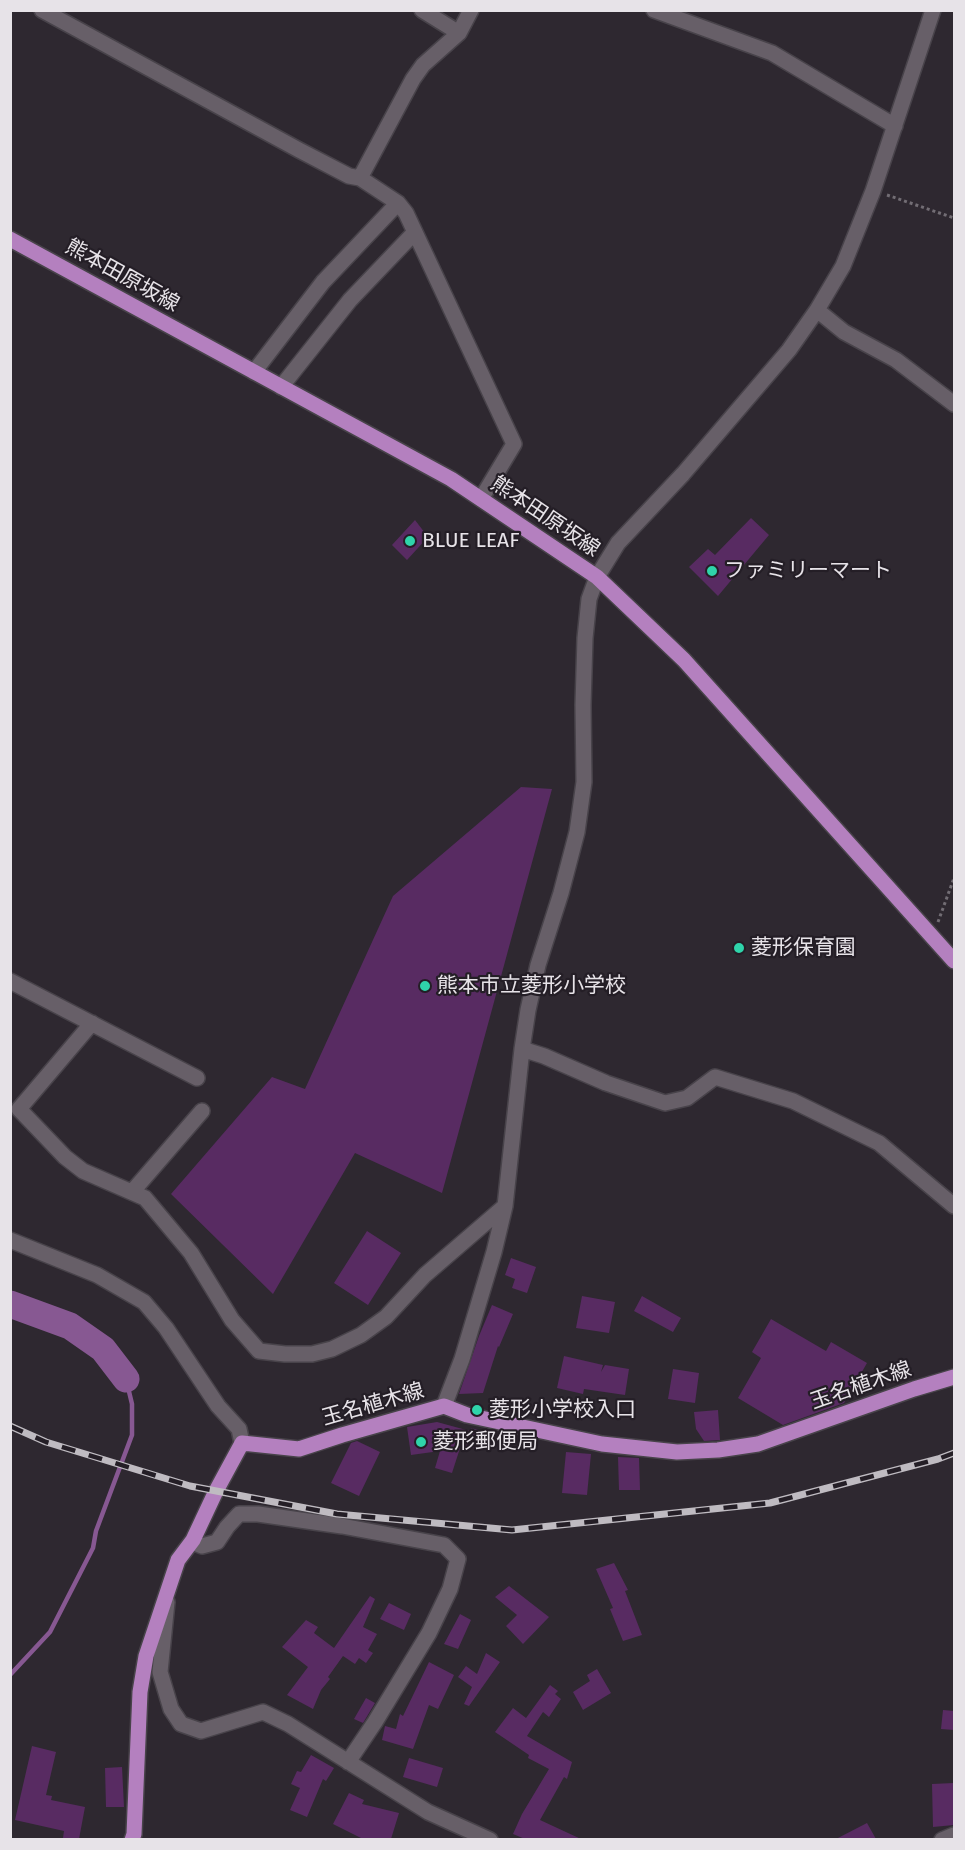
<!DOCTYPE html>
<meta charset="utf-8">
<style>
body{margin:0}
#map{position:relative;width:965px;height:1850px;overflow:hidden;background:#2e2830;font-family:"Fira Sans",sans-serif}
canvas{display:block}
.frame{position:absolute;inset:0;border:12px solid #e7e3e8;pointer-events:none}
</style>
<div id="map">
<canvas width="965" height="1850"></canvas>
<div class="frame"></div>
</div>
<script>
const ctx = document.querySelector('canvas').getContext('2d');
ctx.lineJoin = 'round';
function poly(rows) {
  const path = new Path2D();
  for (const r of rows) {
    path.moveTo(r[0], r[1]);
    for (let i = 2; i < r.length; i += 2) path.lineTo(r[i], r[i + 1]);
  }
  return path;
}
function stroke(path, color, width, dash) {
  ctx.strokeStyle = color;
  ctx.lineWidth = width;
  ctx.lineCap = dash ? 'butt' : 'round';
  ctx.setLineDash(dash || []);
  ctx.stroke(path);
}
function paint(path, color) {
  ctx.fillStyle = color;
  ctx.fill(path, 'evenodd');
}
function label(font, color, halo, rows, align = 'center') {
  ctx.font = font + ' "Fira Sans","Noto Sans JP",sans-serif';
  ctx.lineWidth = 4.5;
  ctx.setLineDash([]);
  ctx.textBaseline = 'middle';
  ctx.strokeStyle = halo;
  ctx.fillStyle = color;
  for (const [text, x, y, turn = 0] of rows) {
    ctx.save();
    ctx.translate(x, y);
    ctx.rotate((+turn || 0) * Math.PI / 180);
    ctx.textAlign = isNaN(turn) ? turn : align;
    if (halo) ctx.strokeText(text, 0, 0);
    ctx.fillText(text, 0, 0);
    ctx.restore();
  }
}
const stream = poly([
 [10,1675,50,1632,93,1548,96,1531,132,1435,132,1404,126,1379]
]);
const river = poly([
 [10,1304,70,1326,103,1349,126,1379]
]);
const building = poly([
 [751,518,769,535,718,596,689,567,708,549,715,555],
 [415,520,428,537,407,560,392,545],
 [521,787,552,789,442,1193,355,1153,273,1294,171,1194,272,1077,305,1089,393,896],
 [367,1231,401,1253,368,1305,334,1283],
 [511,1258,536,1267,527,1293,512,1288,515,1279,505,1275],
 [582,1296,615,1302,609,1333,576,1328],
 [642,1296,681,1318,673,1332,634,1311],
 [492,1305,513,1314,499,1347,498,1346,483,1393,459,1394,479,1336],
 [771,1319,826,1351,831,1342,867,1363,844,1403,783,1425,738,1398,761,1358,752,1352],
 [564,1356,603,1365,601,1372,605,1365,629,1369,625,1395,584,1389,583,1394,557,1388],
 [673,1369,699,1373,695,1403,668,1399],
 [718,1410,720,1440,704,1441,696,1429,694,1412],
 [437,1422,470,1431,471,1428,486,1432,481,1450,461,1445,452,1473,435,1468,440,1451,411,1455,407,1427],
 [357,1441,380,1452,359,1496,331,1483,351,1443],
 [566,1452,591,1454,587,1495,562,1493],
 [618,1457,639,1458,640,1490,619,1490],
 [614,1563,628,1590,625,1591,642,1635,623,1641,610,1609,613,1608,596,1569],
 [509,1586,549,1617,523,1644,506,1626,517,1615,495,1597],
 [370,1596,375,1599,363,1627,377,1634,368,1650,373,1653,366,1663,359,1658,355,1664,343,1656,328,1677,330,1679,321,1690,313,1709,287,1695,308,1667,282,1647,306,1620,318,1627,314,1633,334,1648],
 [389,1603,411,1614,404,1630,380,1619],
 [460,1614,471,1620,458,1649,444,1644],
 [486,1653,500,1662,469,1706,464,1704,472,1687,458,1677,466,1666,477,1674],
 [429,1662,454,1675,438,1709,429,1705,413,1749,382,1740,385,1726,396,1729,400,1714,403,1716],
 [597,1669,611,1693,583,1710,573,1692,590,1681,587,1675],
 [550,1685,558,1691,555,1694,561,1699,549,1717,543,1712,527,1736,572,1762,567,1779,564,1777,540,1820,581,1839,525,1839,513,1834,522,1814,549,1769,528,1758,529,1755,495,1732,513,1708,526,1718],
 [366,1698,375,1703,363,1723,354,1719],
 [943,1710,954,1711,954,1730,941,1729],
 [32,1746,56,1752,46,1795,52,1796,51,1800,85,1807,79,1839,63,1838,64,1831,15,1820],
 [311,1755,334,1768,326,1781,323,1779,307,1817,290,1810,300,1788,291,1784,297,1771,301,1772],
 [409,1758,443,1768,437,1787,403,1777],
 [122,1767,124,1807,106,1807,105,1768],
 [954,1783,954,1825,933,1827,932,1784],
 [349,1793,364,1800,362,1804,399,1813,391,1839,363,1839,333,1824],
 [867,1823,876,1839,836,1839]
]);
const path = poly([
 [887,195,954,218],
 [938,922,954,878]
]);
const minor = poly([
 [42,10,299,150,349,176,360,178,398,203,406,213,514,444,481,499],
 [422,10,459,33],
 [654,10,772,53,895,126],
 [360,178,413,79,423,65,459,33,471,10],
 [817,310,844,332,896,360,954,404],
 [254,372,323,282,398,203],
 [281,387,350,300,415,232],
 [10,981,197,1078],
 [92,1023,19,1109,65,1157,83,1171,145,1198,191,1253,232,1320,259,1351,285,1354,312,1354,332,1349,361,1335,386,1317,425,1275,505,1206],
 [522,1049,544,1056,606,1083,665,1103,687,1098,715,1077,793,1101,879,1143,954,1206],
 [132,1192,202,1111],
 [10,1240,97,1275,144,1302,166,1328,218,1406,239,1429,242,1443],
 [444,1406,462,1359,494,1252,505,1206,522,1049,528,1010,538,965,561,893,577,832,584,782,583,705,585,638,589,599,597,577,618,543,683,474,789,350,817,310,843,266,873,191,933,10],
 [192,1542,202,1546,217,1542,227,1527,239,1514,258,1514,342,1526,444,1545,458,1559,450,1589,429,1633,375,1722,348,1762],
 [167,1602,160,1672,171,1709,181,1724,201,1731,263,1712,288,1724,428,1812,490,1840],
 [942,1840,954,1835]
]);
const major = poly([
 [10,239,451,479,597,577,684,660,954,961],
 [132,1840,134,1834,140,1692,146,1656,178,1560,193,1540,216,1491,242,1443,299,1449,342,1435,444,1406,467,1415,602,1444,677,1452,718,1450,758,1444,914,1389,954,1377]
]);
const rail = poly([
 [10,1426,46,1442,190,1486,337,1514,512,1530,770,1503,938,1459,954,1453]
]);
const markers = [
 [410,541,6,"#2fd4aa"],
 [712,571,6,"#2fd4aa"],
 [739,948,6,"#2fd4aa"],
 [425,986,6,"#2fd4aa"],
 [477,1410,6,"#2fd4aa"],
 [421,1442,6,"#2fd4aa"]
];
const streetNames = [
 ["熊本田原坂線",122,276,29],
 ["熊本田原坂線",545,517,34],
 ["玉名植木線",861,1386,-19],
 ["玉名植木線",373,1405,-16]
];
const poiNames = [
 ["BLUE LEAF",422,541],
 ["ファミリーマート",724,571],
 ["菱形保育園",751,948],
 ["熊本市立菱形小学校",437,986],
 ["菱形小学校入口",489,1410],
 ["菱形郵便局",433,1442]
];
stroke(stream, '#875892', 4.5);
stroke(river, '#875892', 27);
paint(building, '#582b62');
stroke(minor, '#48434a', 18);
stroke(major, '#48434a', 18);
stroke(path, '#726d74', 3, [3, 3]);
stroke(minor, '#675f68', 15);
stroke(major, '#b480bf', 15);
stroke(rail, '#bfbbc1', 7);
stroke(rail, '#241e26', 4.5, [14]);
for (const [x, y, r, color] of markers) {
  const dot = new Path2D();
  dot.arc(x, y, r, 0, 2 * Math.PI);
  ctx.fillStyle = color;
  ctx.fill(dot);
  stroke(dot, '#241e26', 2);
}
label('21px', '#e7e3e8', '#241e26', streetNames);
label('21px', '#e7e3e8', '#241e26', poiNames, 'left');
</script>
